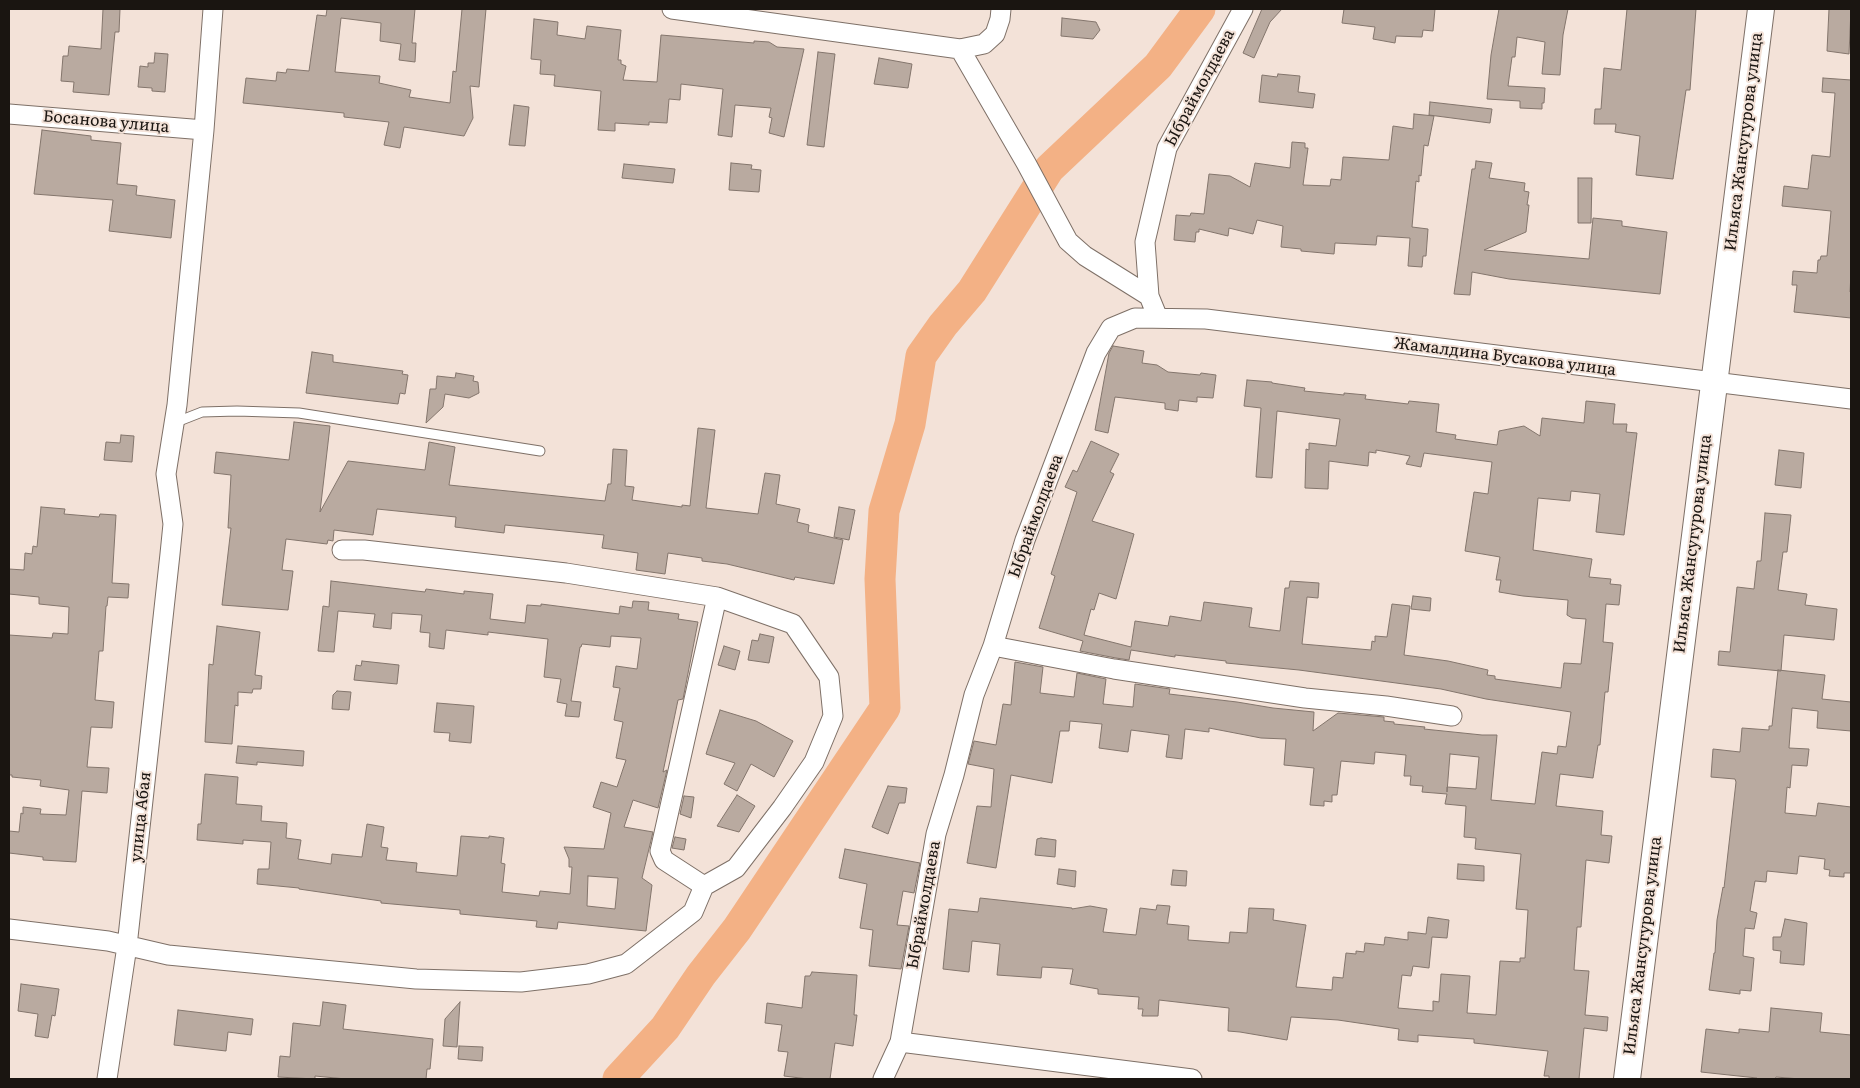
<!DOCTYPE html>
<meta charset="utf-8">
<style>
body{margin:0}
#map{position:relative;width:1860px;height:1088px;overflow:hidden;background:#f3e2d8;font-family:Literata,serif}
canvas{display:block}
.frame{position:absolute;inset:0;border:10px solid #1a1511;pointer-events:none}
</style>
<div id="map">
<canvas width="1860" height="1088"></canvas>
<div class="frame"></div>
</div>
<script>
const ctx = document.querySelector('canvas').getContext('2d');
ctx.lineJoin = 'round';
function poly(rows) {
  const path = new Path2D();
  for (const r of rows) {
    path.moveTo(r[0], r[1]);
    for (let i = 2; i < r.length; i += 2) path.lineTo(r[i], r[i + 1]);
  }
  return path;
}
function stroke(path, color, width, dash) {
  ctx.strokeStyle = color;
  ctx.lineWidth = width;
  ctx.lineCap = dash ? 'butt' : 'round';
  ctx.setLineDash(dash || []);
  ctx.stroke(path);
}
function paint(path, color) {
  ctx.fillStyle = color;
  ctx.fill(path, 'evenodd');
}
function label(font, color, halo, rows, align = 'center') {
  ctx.font = font + ' Literata,serif';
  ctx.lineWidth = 4;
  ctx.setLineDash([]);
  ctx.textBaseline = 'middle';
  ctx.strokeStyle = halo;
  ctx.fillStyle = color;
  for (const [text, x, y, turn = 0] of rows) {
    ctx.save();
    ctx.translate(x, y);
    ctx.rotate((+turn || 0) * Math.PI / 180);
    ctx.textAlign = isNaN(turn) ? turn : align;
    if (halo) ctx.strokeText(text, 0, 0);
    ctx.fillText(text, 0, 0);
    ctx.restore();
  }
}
const river = poly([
 [618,1079,665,1028,701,975,737,929,885,708,880,579,884,511,910,424,921,356,943,325,972,291,1049,169,1158,66,1200,9]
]);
const building = poly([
 [103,9,120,9,119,32,115,32,109,95,73,92,74,82,61,81,63,56,68,56,69,46,101,49,103,9],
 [327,9,415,9,412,43,416,43,415,62,399,60,401,44,380,41,381,23,341,18,335,72,380,76,379,83,411,90,409,97,450,103,453,71,456,72,462,9,486,9,479,87,470,86,473,118,464,136,404,127,400,148,384,145,389,122,344,117,344,113,243,103,246,78,276,81,277,72,286,73,287,69,309,71,317,15,326,16,327,9],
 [1262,9,1282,9,1270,22,1254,58,1243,53,1262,9],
 [1344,9,1435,9,1433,31,1423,30,1422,37,1396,36,1395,43,1373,39,1375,27,1342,23,1344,9],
 [1499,9,1568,9,1563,35,1560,75,1542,74,1545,42,1517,37,1515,57,1512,57,1508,86,1545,88,1544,103,1542,103,1542,109,1520,108,1520,101,1487,99,1491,55,1499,9],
 [1627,9,1696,9,1690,90,1686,90,1673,179,1636,175,1640,136,1615,132,1616,124,1594,124,1595,109,1601,109,1604,68,1621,70,1627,9],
 [1829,9,1851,9,1849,54,1827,51,1829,9],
 [1062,18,1096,22,1100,30,1093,39,1061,36,1062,18],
 [534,19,558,22,557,35,585,39,587,26,621,30,618,60,621,60,621,64,626,66,623,80,657,82,661,35,754,43,754,41,769,42,777,47,804,49,784,137,769,133,772,118,769,117,771,108,735,105,732,137,718,135,723,89,681,84,680,100,669,99,667,123,649,122,649,125,615,123,615,131,598,130,601,91,554,86,555,75,540,74,541,60,531,59,534,19],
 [818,52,835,54,824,147,807,145,818,52],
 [155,53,168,54,165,92,152,91,152,88,138,87,140,66,148,67,148,63,154,63,155,53],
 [879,58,912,64,908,88,874,84,879,58],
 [1278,74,1300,76,1298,92,1315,94,1313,108,1259,102,1262,75,1277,77,1278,74],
 [1823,78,1851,80,1851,273,1850,292,1851,292,1851,318,1794,312,1797,285,1792,285,1793,271,1817,273,1818,260,1820,260,1821,256,1827,256,1831,211,1782,206,1784,186,1808,189,1812,155,1830,157,1835,93,1822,92,1823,78],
 [1430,102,1492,109,1490,123,1429,115,1430,102],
 [514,105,529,107,525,146,509,145,514,105],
 [1414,114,1434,116,1428,146,1424,145,1421,176,1419,175,1419,182,1416,181,1412,227,1428,229,1426,256,1423,256,1422,267,1408,266,1410,238,1377,236,1376,245,1335,243,1334,254,1301,251,1301,249,1281,247,1283,226,1257,220,1253,234,1229,228,1228,236,1199,229,1199,232,1196,232,1195,242,1174,240,1176,215,1190,216,1191,213,1204,214,1209,174,1230,176,1250,187,1255,163,1290,168,1292,142,1305,143,1305,148,1308,148,1303,185,1330,186,1331,179,1341,180,1343,157,1389,160,1393,126,1413,129,1414,114],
 [42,130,91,136,91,140,121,143,117,184,137,186,136,195,175,200,171,238,109,231,113,200,34,194,42,130],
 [1476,161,1492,163,1489,178,1525,183,1524,191,1529,192,1527,205,1529,205,1526,232,1484,250,1589,259,1593,218,1622,221,1622,226,1667,232,1660,294,1509,279,1472,272,1470,295,1454,294,1472,169,1475,169,1476,161],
 [731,163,752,165,751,169,761,170,759,192,729,190,731,163],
 [624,164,675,169,673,183,622,178,624,164],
 [1578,178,1592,178,1591,223,1578,223,1578,178],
 [1113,346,1144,351,1142,363,1157,365,1168,372,1200,375,1201,373,1216,375,1213,398,1197,397,1197,402,1179,400,1178,411,1165,409,1165,403,1115,397,1108,433,1095,430,1109,353,1113,346],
 [312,352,333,355,333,362,403,371,402,374,408,375,405,394,400,393,398,404,306,393,312,352],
 [456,373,474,376,473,381,478,382,479,393,469,398,445,394,443,407,426,423,430,389,436,389,437,376,455,378,456,373],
 [1247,380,1272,382,1272,383,1305,388,1304,391,1344,395,1344,393,1366,395,1365,399,1408,404,1409,401,1439,404,1436,432,1456,435,1455,439,1497,445,1499,431,1524,426,1540,436,1542,418,1584,423,1586,401,1615,404,1613,424,1627,424,1626,432,1637,433,1624,535,1596,532,1600,494,1571,491,1570,501,1538,498,1533,550,1592,559,1589,577,1611,579,1610,584,1621,585,1619,605,1606,604,1603,642,1613,643,1608,692,1605,692,1600,745,1598,745,1593,778,1560,774,1556,806,1603,811,1601,835,1612,836,1609,863,1586,860,1581,927,1577,927,1574,970,1589,971,1585,1015,1608,1017,1607,1031,1584,1028,1579,1079,1549,1079,1549,1076,1544,1076,1548,1051,1474,1043,1474,1039,1418,1035,1418,1042,1398,1040,1399,1029,1338,1020,1291,1017,1287,1040,1240,1032,1228,1031,1229,1008,1159,1000,1158,1016,1142,1016,1143,1009,1138,1009,1139,997,1098,994,1098,989,1070,984,1073,969,1042,967,1041,978,997,975,1000,944,972,941,969,972,943,969,949,909,978,912,980,898,1072,908,1072,909,1090,906,1107,909,1103,932,1136,935,1140,908,1156,910,1157,905,1170,906,1167,924,1189,926,1188,940,1229,943,1230,932,1247,933,1249,908,1274,909,1273,920,1306,925,1296,987,1332,990,1333,977,1343,978,1346,953,1356,954,1356,951,1364,952,1365,943,1384,945,1385,937,1408,940,1408,932,1426,934,1428,917,1449,920,1447,938,1432,937,1429,968,1413,966,1411,976,1402,975,1398,1008,1433,1011,1433,1001,1439,1002,1441,974,1470,976,1467,1013,1496,1015,1500,961,1520,962,1520,958,1525,958,1528,910,1516,909,1521,854,1475,849,1476,838,1464,837,1466,806,1445,804,1447,794,1422,792,1423,786,1410,785,1411,776,1404,776,1406,755,1375,752,1374,764,1341,761,1337,795,1332,795,1332,802,1324,801,1324,806,1310,805,1314,768,1284,765,1286,739,1261,738,1209,728,1209,732,1185,729,1182,759,1166,757,1169,735,1131,730,1128,752,1099,748,1102,724,1070,721,1069,731,1060,731,1052,783,1011,775,996,868,967,863,977,806,991,807,994,769,968,764,974,741,996,745,1003,704,1011,705,1015,662,1043,667,1040,693,1074,697,1077,673,1106,679,1103,704,1133,707,1135,684,1170,689,1169,694,1237,702,1273,708,1314,712,1313,731,1338,713,1384,717,1384,721,1394,722,1394,724,1425,727,1424,729,1482,735,1497,735,1491,800,1535,804,1542,752,1557,754,1558,746,1566,747,1571,712,1486,699,1441,689,1299,670,1226,663,1226,661,1175,655,1175,657,1131,650,1129,660,1116,658,1080,651,1083,641,1039,628,1055,576,1051,574,1077,492,1065,487,1073,470,1077,472,1091,441,1119,454,1110,472,1114,474,1092,521,1134,534,1116,599,1099,593,1094,610,1091,609,1084,635,1131,647,1135,621,1168,626,1170,616,1201,621,1204,602,1252,608,1249,627,1280,631,1285,588,1289,588,1290,581,1319,583,1318,598,1307,597,1302,644,1371,650,1372,641,1375,642,1375,636,1387,637,1392,604,1410,606,1404,655,1448,661,1488,670,1487,675,1495,676,1495,679,1561,688,1564,663,1581,664,1586,619,1572,618,1567,615,1568,600,1523,596,1499,592,1501,580,1496,580,1500,557,1465,551,1474,492,1488,494,1492,462,1424,453,1421,467,1406,464,1410,456,1376,450,1376,453,1369,452,1368,466,1329,461,1328,489,1305,488,1306,449,1309,450,1309,443,1336,446,1340,419,1277,411,1272,478,1256,477,1261,408,1244,406,1247,380],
 [1450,754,1479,757,1476,789,1447,787,1447,792,1450,754],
 [294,422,330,426,320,512,348,461,425,470,429,442,455,447,449,485,605,501,608,484,611,484,613,449,627,450,625,486,634,487,632,500,682,507,682,505,690,506,698,428,715,430,706,508,758,514,765,473,780,475,776,504,800,509,797,522,809,525,808,532,843,540,834,584,795,577,794,580,727,564,702,561,702,558,668,553,665,574,636,570,638,553,602,548,604,535,505,525,504,533,455,527,456,517,377,509,373,535,334,530,333,541,328,540,327,544,286,539,282,570,293,571,288,610,222,605,231,528,228,528,231,475,214,473,216,452,289,460,294,422],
 [121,435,134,436,132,462,104,460,106,442,120,443,121,435],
 [1779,450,1804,453,1801,488,1775,485,1779,450],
 [41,507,65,509,64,514,99,517,100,514,116,515,112,583,129,584,128,598,108,597,107,606,106,606,103,651,99,651,95,700,114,702,112,728,91,727,87,767,109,768,107,793,82,791,76,862,43,860,43,857,9,853,9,831,19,832,21,813,23,814,23,807,41,809,40,814,66,815,69,790,40,786,41,780,12,777,12,775,9,775,9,635,52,638,53,633,68,634,69,607,39,604,39,597,9,594,9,569,24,570,25,553,32,554,33,546,37,547,41,507],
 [839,507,855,510,849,540,834,537,839,507],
 [1765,513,1791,515,1787,552,1783,552,1778,590,1807,594,1805,605,1837,609,1834,640,1784,635,1781,671,1718,665,1719,651,1730,652,1737,587,1754,589,1757,561,1761,561,1765,513],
 [331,581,425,592,426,589,464,594,464,591,493,594,490,619,525,623,527,605,541,606,541,604,619,614,620,606,632,608,633,601,649,602,648,610,679,614,678,619,698,622,683,699,678,700,663,772,667,770,658,808,633,800,624,827,653,832,642,878,652,885,646,931,558,922,557,929,536,927,537,921,460,914,460,910,381,903,381,901,299,889,299,888,257,884,258,869,269,869,271,842,243,840,243,844,197,840,198,824,201,824,205,774,238,777,236,804,262,806,261,821,287,823,286,838,301,840,298,859,331,864,332,854,362,857,367,824,384,827,381,847,388,848,386,860,417,863,416,872,457,876,461,836,489,838,489,836,504,838,501,863,505,864,502,892,539,896,540,891,570,894,572,867,569,867,569,859,564,847,604,849,611,813,593,807,601,782,617,787,626,760,616,758,623,722,614,720,620,688,613,687,616,666,637,669,641,638,611,636,610,647,582,644,581,647,580,647,571,701,581,702,579,717,565,716,567,704,557,702,561,679,544,677,548,639,488,632,488,635,446,630,444,649,429,647,430,633,420,632,422,615,392,613,391,629,373,627,375,614,338,611,334,652,318,651,323,606,329,607,331,581],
 [588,876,618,878,615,909,587,906,588,876],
 [1413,596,1431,598,1430,611,1411,609,1413,596],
 [217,626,260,632,255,675,262,676,261,689,253,689,252,693,238,692,238,706,235,705,232,744,205,742,209,664,213,665,217,626],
 [760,634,774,637,769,663,748,660,752,640,758,641,760,634],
 [724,646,740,651,735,670,718,665,724,646],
 [362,661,399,665,397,684,354,680,356,665,361,666,362,661],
 [1778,670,1825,675,1822,699,1851,702,1851,731,1817,728,1818,711,1792,708,1789,748,1809,749,1807,766,1792,765,1790,788,1787,787,1785,813,1816,816,1818,803,1851,807,1851,873,1844,873,1844,877,1829,876,1830,870,1824,869,1825,859,1799,856,1797,874,1767,871,1766,882,1755,881,1750,911,1757,913,1754,929,1745,928,1743,956,1754,958,1751,991,1740,990,1740,994,1709,990,1714,953,1715,953,1717,920,1723,887,1724,888,1736,782,1735,779,1711,777,1713,749,1740,752,1742,728,1769,730,1769,726,1772,726,1778,670],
 [337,691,351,692,349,710,332,709,333,695,337,691],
 [437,703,474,706,471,743,449,741,450,733,434,732,437,703],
 [720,710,756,721,793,741,774,777,751,764,737,791,724,784,735,763,706,754,720,710],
 [238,746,304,751,303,766,257,762,257,765,236,763,238,746],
 [888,786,907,788,905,803,899,803,888,834,872,827,888,786],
 [737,795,755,806,739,832,717,826,737,795],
 [684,796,694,797,691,818,680,814,684,796],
 [675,837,686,839,684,850,672,848,675,837],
 [1041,838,1056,840,1055,857,1035,855,1037,839,1041,838],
 [845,849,920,863,914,893,903,891,897,925,909,926,901,969,869,966,873,930,860,928,867,884,839,878,845,849],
 [1458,864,1484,866,1484,881,1457,879,1458,864],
 [1059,869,1076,871,1075,887,1057,884,1059,869],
 [1173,870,1187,871,1186,886,1171,885,1173,870],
 [1785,919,1807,923,1804,965,1780,963,1781,951,1773,950,1773,937,1781,937,1785,919],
 [812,972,857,975,854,1015,857,1015,853,1046,835,1043,830,1079,808,1079,784,1076,788,1052,778,1051,782,1025,765,1023,767,1003,802,1008,805,976,810,976,812,972],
 [21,984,59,989,55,1016,52,1015,48,1038,35,1036,38,1014,18,1011,21,984],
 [323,1002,346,1005,343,1029,433,1039,430,1069,427,1069,426,1079,346,1079,315,1076,315,1079,278,1077,280,1056,290,1057,293,1023,320,1026,323,1002],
 [460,1002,457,1047,443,1046,445,1019,460,1002],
 [1771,1008,1822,1013,1820,1032,1851,1035,1851,1079,1800,1079,1776,1077,1775,1079,1757,1079,1757,1078,1701,1072,1706,1029,1739,1033,1739,1029,1769,1032,1771,1008],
 [178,1010,253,1019,251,1035,228,1032,226,1051,174,1045,178,1010],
 [459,1046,483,1047,482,1061,458,1059,459,1046]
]);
const lane = poly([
 [174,423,202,412,237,411,299,413,540,451]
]);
const street = poly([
 [672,9,960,49,984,44,995,34,1000,19,1001,9],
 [960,49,1026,163,1068,241,1085,256,1149,296],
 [9,114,204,130],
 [1158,318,1149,296,1145,242,1167,148,1243,9],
 [993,646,1114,669,1305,698,1386,706,1452,716],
 [704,886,736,868,782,808,814,762,833,716,829,677,793,624,717,597],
 [9,929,108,941,168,955,416,979,521,982,588,974,626,964,693,912,704,886,664,860,660,851,717,597,566,573,364,550,342,550],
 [900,1042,1192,1079],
 [107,1079,127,946,170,554,173,524,166,474,177,405,204,130,213,9],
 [883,1079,900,1042,936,834,954,775,974,695,993,646,1025,540,1096,353,1111,328,1135,318,1206,319,1851,399]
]);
const secondary = poly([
 [1627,1079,1761,9]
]);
const streetNames = [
 ["Ыбраймолдаева",1200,88,-62],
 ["Босанова улица",106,122,5],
 ["Ильяса Жансугурова улица",1744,142,-83],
 ["Жамалдина Бусакова улица",1505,357,7],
 ["Ыбраймолдаева",1036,516,-70],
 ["Ильяса Жансугурова улица",1693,544,-83],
 ["улица Абая",141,817,-84],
 ["Ыбраймолдаева",924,905,-80],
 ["Ильяса Жансугурова улица",1643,946,-83]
];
stroke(river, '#f3b185', 31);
paint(building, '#b9aaa0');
stroke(building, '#83756c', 1);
stroke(lane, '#7e7067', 11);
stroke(street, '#7e7067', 21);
stroke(secondary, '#7e7067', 28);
stroke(lane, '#fff', 9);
stroke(street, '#fff', 19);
stroke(secondary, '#fff', 26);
label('16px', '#1a1511', '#f3e2d8', streetNames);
</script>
